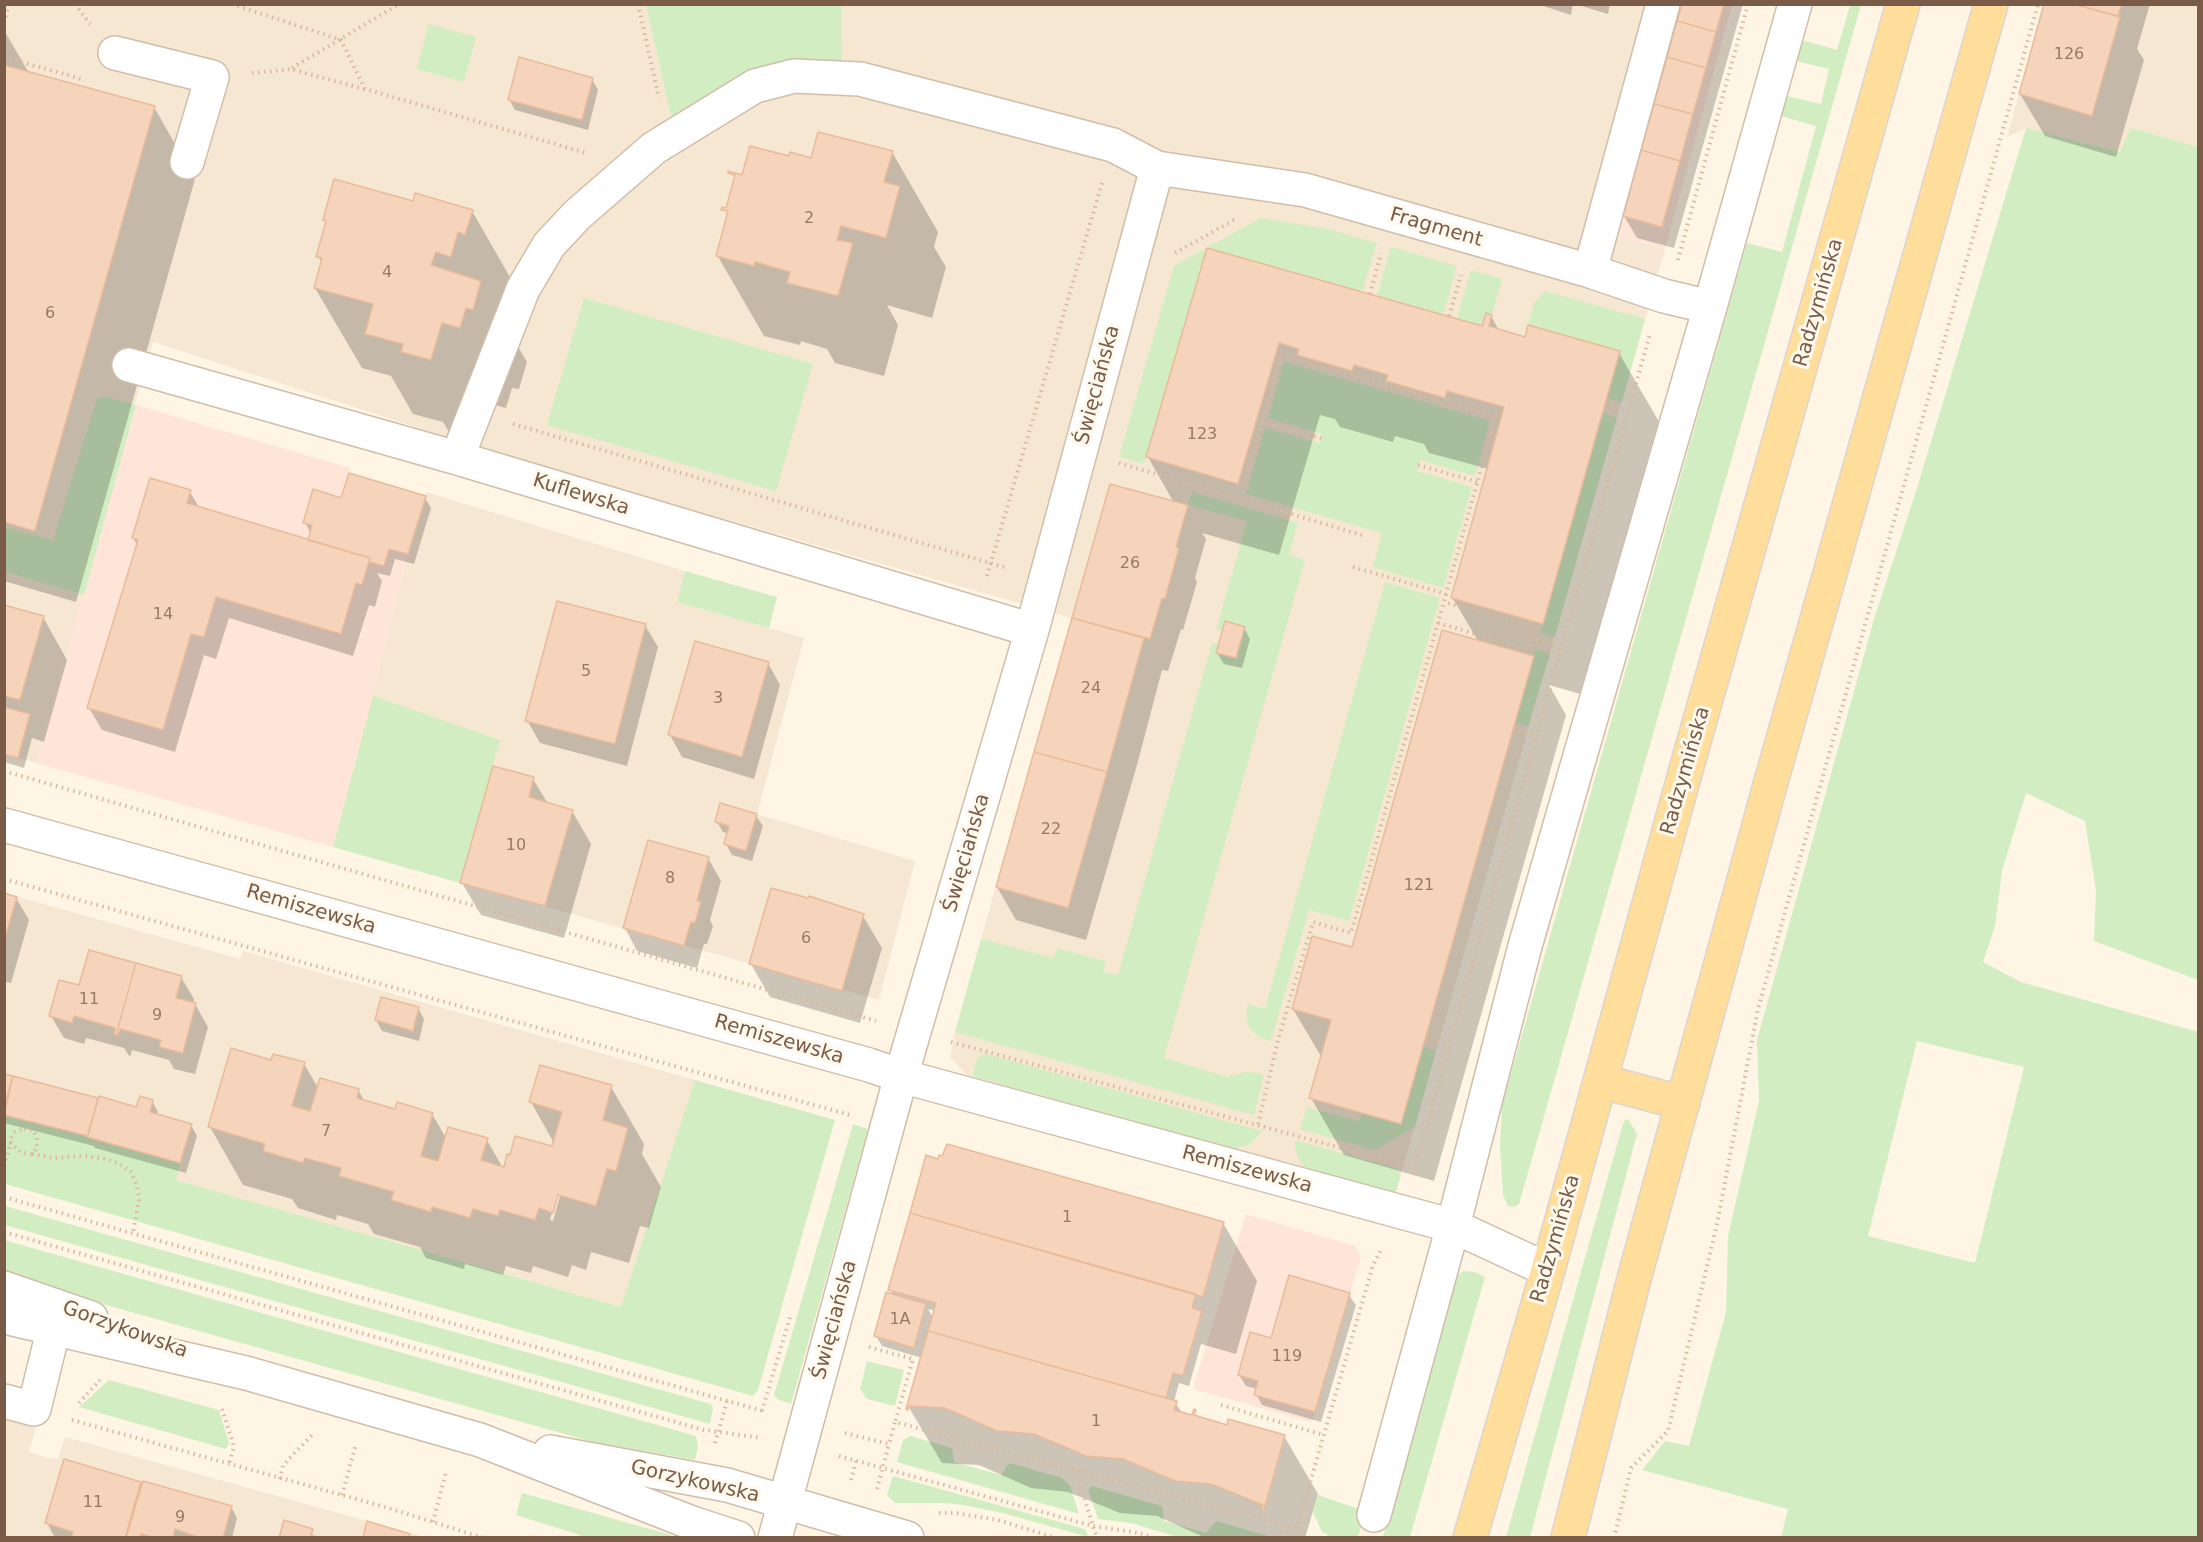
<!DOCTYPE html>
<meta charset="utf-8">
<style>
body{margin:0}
#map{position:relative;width:2203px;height:1542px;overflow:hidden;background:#fef5e5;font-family:"DejaVu Sans",sans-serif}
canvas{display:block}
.frame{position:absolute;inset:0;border:6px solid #795b48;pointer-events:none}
</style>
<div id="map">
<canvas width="2203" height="1542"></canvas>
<div class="frame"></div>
</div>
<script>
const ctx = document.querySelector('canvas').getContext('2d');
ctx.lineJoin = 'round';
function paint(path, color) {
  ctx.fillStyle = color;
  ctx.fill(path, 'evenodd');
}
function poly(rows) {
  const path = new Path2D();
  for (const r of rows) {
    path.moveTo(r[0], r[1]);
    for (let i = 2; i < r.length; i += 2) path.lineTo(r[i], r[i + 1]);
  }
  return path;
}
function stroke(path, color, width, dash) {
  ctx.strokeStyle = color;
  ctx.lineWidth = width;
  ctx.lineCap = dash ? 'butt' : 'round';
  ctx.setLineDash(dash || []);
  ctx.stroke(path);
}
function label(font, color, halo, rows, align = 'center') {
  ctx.font = font + ' "DejaVu Sans",sans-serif';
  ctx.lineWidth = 6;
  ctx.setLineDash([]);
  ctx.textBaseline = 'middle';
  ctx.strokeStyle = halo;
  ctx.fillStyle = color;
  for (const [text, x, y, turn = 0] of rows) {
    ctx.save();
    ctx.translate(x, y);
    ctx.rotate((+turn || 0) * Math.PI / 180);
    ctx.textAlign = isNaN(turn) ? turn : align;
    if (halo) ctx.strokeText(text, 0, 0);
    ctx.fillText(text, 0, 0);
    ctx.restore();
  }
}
const residential = poly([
 [4,5,1671,5,1608,233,1665,249,1395,1195,967,1075,950,1058,955,1032,1071,618,512,458,153,342,81,587,5,566],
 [2044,5,2198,5,2198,148,2131,128,2121,152,2026,128,2007,137],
 [426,492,685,571,677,602,804,638,757,814,915,861,879,1000,333,847,408,554],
 [4,572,84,595,36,763,5,754],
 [4,893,240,959,243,951,695,1080,622,1307,175,1180,180,1162,5,1115],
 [4,1419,36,1428,29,1452,45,1457,58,1459,65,1437,425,1537,5,1537]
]);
const commercial = poly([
 [1671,5,1732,5,1665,249,1608,233],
 [136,405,350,468,349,473,426,496,408,554,333,847,36,763],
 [1246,1214,1355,1246,1361,1257,1312,1422,1193,1389]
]);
const green = poly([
 [646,5,841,5,842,60,762,71,674,120,670,111],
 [1850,5,1861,5,1519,1204,1514,1207,1508,1206,1503,1195,1500,1147,1502,1105,1747,243,1782,252,1816,126,1781,116,1787,96,1821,104,1829,69,1796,61,1802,40,1837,50],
 [429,24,476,37,464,82,417,69],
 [2026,128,2120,152,2131,128,2198,147,2198,980,2094,941,2096,891,2085,821,2026,793,2002,871,1995,926,1983,962,2021,982,2198,1032,2198,1537,1781,1537,1788,1509,1642,1470,1665,1441,1689,1446,1726,1312,1728,1236,1759,1101,1757,1040,1874,619,1917,488],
 [1917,1041,2024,1067,1975,1263,1868,1236],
 [1261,218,1328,229,1377,243,1362,292,1207,248,1144,464,1119,457,1174,266],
 [1391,247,1457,266,1443,315,1377,296],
 [1471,270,1502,279,1492,315,1486,313,1482,326,1457,319],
 [1545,291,1645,319,1622,402,1607,398,1620,351,1528,325,1534,303],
 [584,298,813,364,776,491,547,425],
 [1284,362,1490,421,1475,476,1420,460,1418,465,1417,471,1472,487,1443,588,1373,567,1382,533,1246,494,1265,428,1320,443,1322,434,1268,418],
 [101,397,108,397,136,405,84,595,5,572,5,527,53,540,97,399],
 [1602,413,1617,417,1555,637,1540,633],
 [1192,492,1298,523,1289,555,1305,560,1164,1058,1227,1077,1245,1072,1259,1073,1264,1076,1254,1115,955,1032,981,939,1054,958,1057,948,1090,957,1106,961,1103,972,1118,975,1212,643,1218,644,1222,631,1216,630,1247,521,1188,505],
 [685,571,777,597,769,628,677,602],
 [1385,582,1440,598,1349,921,1309,910,1271,1041,1260,1038,1249,1027,1246,1014,1248,1004,1265,1009],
 [1536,649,1550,654,1528,726,1515,722],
 [373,696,500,740,460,883,333,847],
 [1423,1047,1436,1051,1415,1127,1374,1150,1300,1129,1307,1107,1359,1121,1362,1113,1401,1124],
 [986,1054,1262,1131,1250,1144,1233,1149,972,1076,978,1057],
 [695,1080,835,1120,758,1390,753,1396,5,1184,4,1115,88,1136,88,1137,180,1163,176,1180,621,1307],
 [1628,1119,1637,1134,1530,1537,1506,1537,1622,1127,1625,1120],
 [853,1124,868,1129,791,1404,777,1399,774,1395],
 [1295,1140,1398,1169,1401,1175,1395,1195,1311,1170,1304,1166,1299,1159,1295,1149],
 [5,1206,711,1404,713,1408,710,1424,5,1225],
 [4,1240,696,1436,698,1446,695,1460,593,1442,67,1294,5,1271],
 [1463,1271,1475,1272,1485,1277,1410,1537,1383,1537,1456,1277],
 [867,1361,904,1370,895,1406,867,1399,860,1389],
 [109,1380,219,1410,229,1443,226,1449,79,1407],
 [910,1436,952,1448,954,1462,1001,1475,1009,1463,1062,1478,1070,1486,1079,1514,897,1462,903,1440],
 [893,1476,1085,1529,1088,1537,1003,1513,963,1505,944,1503,895,1503,887,1495],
 [1092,1486,1162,1506,1164,1521,1206,1533,1216,1521,1272,1537,1178,1537,1131,1523,1098,1519,1088,1490],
 [522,1493,671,1535,670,1538,580,1537,580,1535,516,1515],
 [1318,1495,1365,1511,1358,1538,1331,1537,1322,1532,1313,1512]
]);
const shadow = poly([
 [1537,4,1573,4,1571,15],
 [1575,4,1610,4,1608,14],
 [1684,4,1743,4,1674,248,1637,238,1624,216],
 [2046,4,2150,4,2137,49,2144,60,2116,157,2045,136,2020,94],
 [4,30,29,73,154,107,195,179,76,602,4,581],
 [592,79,598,90,588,130,515,110,509,99],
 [892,152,938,232,934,247,946,267,932,318,887,305,898,325,884,376,835,363,827,349,801,341,800,345,764,336,717,255,743,176,790,158,812,160],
 [414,203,472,211,518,291,502,319,527,362,519,389,512,388,506,408,488,403,477,440,449,432,443,422,413,414,391,376,362,368,315,288,322,263,318,256,327,223,325,219],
 [1208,250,1483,328,1491,316,1499,331,1526,338,1619,353,1661,425,1584,695,1549,685,1566,715,1434,1181,1344,1155,1311,1098,1322,1058,1293,1009,1353,949,1478,641,1452,597,1489,469,1429,453,1424,444,1395,436,1393,442,1340,427,1335,419,1320,415,1279,555,1202,533,1206,539,1195,578,1197,582,1183,630,1181,629,1168,671,1162,670,1137,765,1086,940,1016,920,997,887,1083,580,1174,503,1148,457],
 [190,492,200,509,309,541,311,534,305,522,342,499,425,498,431,508,414,564,395,559,390,576,377,573,382,581,375,607,369,605,353,656,229,618,216,659,204,655,175,752,102,730,89,708,138,546,133,538],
 [4,607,43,617,67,660,44,742,32,738,24,768,4,762],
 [645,625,658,647,627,766,540,743,527,720],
 [1244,628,1250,639,1242,668,1224,664,1217,653],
 [768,663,780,685,754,779,682,757,670,735],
 [533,779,548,804,572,811,591,844,564,938,481,915,462,883],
 [756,816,763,826,752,861,732,855,726,844,729,834,723,832,717,822],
 [708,858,721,881,710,920,713,926,707,944,704,944,697,968,637,951,625,928],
 [4,895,16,898,29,920,11,983,5,982,4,985],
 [863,916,882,948,860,1023,770,997,751,964],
 [181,977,194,999,193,1004,195,1004,208,1027,195,1074,174,1069,169,1060,132,1050,130,1057,124,1048,86,1038,84,1044,64,1038,51,1016,80,987],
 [418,1008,424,1019,419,1041,382,1031,376,1020],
 [272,1062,304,1064,319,1089,358,1090,365,1102,396,1111,432,1114,446,1138,487,1140,504,1170,553,1148,554,1143,531,1102,611,1087,644,1144,642,1154,661,1187,649,1228,640,1226,629,1263,591,1252,586,1270,572,1265,568,1277,533,1266,531,1273,506,1266,503,1275,465,1264,464,1269,426,1258,420,1247,374,1234,368,1224,337,1215,336,1220,298,1208,292,1199,243,1185,210,1127],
 [556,1196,560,1196,553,1221,550,1220],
 [4,1076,137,1109,152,1101,158,1112,157,1115,191,1125,197,1136,186,1173,95,1148,94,1146,4,1123],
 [1223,1223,1257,1281,1236,1354,1201,1344,1189,1386,1179,1383,1174,1401,1183,1414,1228,1427,1284,1436,1318,1494,1305,1538,1206,1538,1157,1516,1120,1513,1068,1492,1031,1488,979,1465,942,1463,908,1406,922,1358,882,1346,876,1336,894,1296,890,1290],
 [928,1309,935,1311,933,1318],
 [1349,1295,1356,1305,1321,1422,1262,1405,1256,1394,1257,1389,1246,1386,1239,1375,1272,1340],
 [140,1483,142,1488,231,1507,237,1518,232,1538,55,1538,47,1523]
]);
const building = poly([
 [1682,4,1724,4,1716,32,1677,21,1682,4],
 [2044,4,2073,4,2120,17,2092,116,2019,94,2044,4],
 [2073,4,2122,4,2118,16,2073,4],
 [1677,21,1716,32,1706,68,1667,57,1677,21],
 [519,57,593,78,582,120,508,100,519,57],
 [1667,57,1706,68,1693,114,1654,104,1667,57],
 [4,65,155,106,35,531,4,522,4,65],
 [1654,104,1693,114,1680,161,1641,150,1654,104],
 [818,132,893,151,884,182,900,186,886,238,841,226,837,240,853,243,838,296,787,283,790,272,755,262,754,266,716,256,728,211,721,210,722,207,726,208,735,175,728,173,728,171,742,175,750,146,789,156,790,152,811,158,818,132],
 [1641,150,1680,161,1662,227,1623,216,1641,150],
 [334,179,413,201,415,193,473,210,465,235,458,232,451,257,436,252,431,265,481,281,473,310,466,308,460,328,442,323,431,360,401,352,403,344,365,334,373,304,314,288,322,258,316,257,326,221,323,220,334,179],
 [1207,248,1482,326,1486,313,1492,315,1489,326,1525,337,1528,325,1620,351,1543,624,1451,598,1504,407,1447,391,1445,398,1386,381,1388,375,1354,365,1352,371,1297,355,1299,349,1279,343,1238,484,1146,457,1207,248],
 [349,473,426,496,408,554,389,549,384,566,369,562,370,558,308,540,312,525,303,523,313,489,341,498,349,473],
 [150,478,191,490,187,503,370,558,362,585,356,583,341,634,216,597,204,637,191,634,163,730,87,708,138,540,132,538,150,478],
 [1110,484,1188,505,1176,547,1179,548,1165,599,1162,598,1150,639,1072,618,1110,484],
 [557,601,646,624,615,744,525,721,557,601],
 [4,605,44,616,20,700,4,696,4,605],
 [1072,618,1144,638,1107,772,1034,752,1072,618],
 [1225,621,1245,627,1236,658,1216,653,1225,621],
 [1442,630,1534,656,1401,1124,1309,1098,1331,1020,1292,1009,1312,936,1352,947,1442,630],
 [695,641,769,662,742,757,668,735,695,641],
 [4,707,30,714,18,758,4,754,4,707],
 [1034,752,1107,772,1068,908,996,887,1034,752],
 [493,766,534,777,529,797,573,810,545,906,460,883,493,766],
 [720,803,757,814,746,851,724,844,729,826,715,822,720,803],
 [648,840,709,857,697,901,701,902,695,923,691,922,684,946,623,928,648,840],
 [771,888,808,898,809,896,864,914,842,991,749,964,771,888],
 [4,893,17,897,4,941,4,893],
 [89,950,136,963,116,1035,114,1034,115,1028,74,1016,72,1023,49,1016,59,980,79,985,89,950],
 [136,963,182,976,176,998,196,1003,183,1053,159,1047,161,1040,120,1029,118,1035,116,1035,136,963],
 [381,997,419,1007,413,1031,375,1020,381,997],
 [231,1048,271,1060,273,1054,305,1062,292,1106,310,1111,320,1078,359,1089,357,1098,395,1109,397,1102,433,1113,421,1156,438,1161,448,1127,488,1138,481,1160,504,1167,507,1154,510,1155,515,1136,552,1146,562,1112,529,1102,540,1065,612,1085,603,1120,628,1128,616,1171,607,1169,596,1206,558,1195,553,1213,539,1208,535,1220,500,1210,498,1216,473,1209,470,1218,432,1207,431,1212,391,1200,394,1192,339,1176,341,1168,305,1158,303,1163,263,1151,265,1144,208,1127,231,1048],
 [4,1074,13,1076,4,1108,4,1074],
 [13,1076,98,1098,88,1136,4,1115,13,1076],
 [99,1096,136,1107,140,1096,153,1100,150,1112,192,1124,180,1163,87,1137,99,1096],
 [947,1144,1224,1222,1203,1297,910,1213,926,1155,938,1159,939,1155,942,1156,947,1144],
 [910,1213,1196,1294,1192,1308,1202,1311,1183,1376,1173,1373,1166,1398,928,1331,936,1303,888,1290,910,1213],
 [1289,1275,1350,1293,1315,1412,1254,1395,1258,1381,1238,1375,1250,1332,1271,1338,1289,1275],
 [886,1292,926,1304,914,1348,874,1336,886,1292],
 [928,1331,1177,1401,1174,1410,1192,1415,1194,1409,1196,1410,1194,1415,1227,1425,1228,1419,1285,1435,1264,1510,1261,1509,1263,1505,1211,1484,1175,1481,1123,1459,1086,1456,1034,1434,997,1431,945,1408,909,1406,908,1410,906,1409,928,1331],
 [64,1459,141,1482,125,1538,71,1538,73,1532,45,1523,64,1459],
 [143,1481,232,1506,223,1538,200,1538,175,1529,173,1538,155,1538,141,1534,140,1538,126,1538,143,1481],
 [284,1520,313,1529,311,1535,319,1538,279,1538,284,1520],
 [367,1521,410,1534,409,1538,363,1538,367,1521]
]);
const path = poly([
 [75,4,90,24],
 [232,4,341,40,365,89,586,153],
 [638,4,659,98],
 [4,7,8,8,4,22],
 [4,57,85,80],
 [292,68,399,4],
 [252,73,291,69,364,89],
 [1175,253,1234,220],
 [1678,260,1748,4],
 [1370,294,1381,253],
 [1449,316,1461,275],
 [1605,405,1628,412],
 [1262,422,1321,438],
 [513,424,1007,568],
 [1119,463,1362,535],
 [1418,465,1478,482],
 [1245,482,1281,355,1496,416,1351,933,1313,922,1278,1040,1258,1124],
 [1353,567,1446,594],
 [987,576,1102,183],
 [1438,623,1528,649,1534,627,1444,602],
 [1530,639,1570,650],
 [1513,729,1537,736],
 [4,771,876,1021],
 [1485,828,1509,834],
 [4,879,850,1115],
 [1426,1038,1450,1045],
 [951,1042,1415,1168],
 [24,1129,32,1130,37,1136,37,1148,32,1154,20,1152,11,1143,11,1138,15,1132,24,1129],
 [4,1140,11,1143,4,1165],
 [32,1154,53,1158,86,1156,105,1159,120,1164,131,1172,137,1186,139,1200,133,1233],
 [1413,1175,1650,334],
 [4,1197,763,1411],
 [4,1232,704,1430,762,1438],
 [869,1347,913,1359,895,1422],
 [79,1403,100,1380],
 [1221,1405,1324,1435],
 [222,1409,234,1447,229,1464],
 [762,1411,791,1314],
 [72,1420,385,1507,484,1538],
 [845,1433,889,1444,895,1422,1297,1528,1307,1538],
 [715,1443,727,1401],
 [839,1456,1093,1526,1139,1533,1153,1538],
 [1075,1470,1097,1538],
 [280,1479,283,1465,313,1434],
 [851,1480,856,1461],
 [877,1489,889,1444],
 [342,1495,356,1444],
 [939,1513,955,1513,998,1520,1056,1538],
 [433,1522,446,1472],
 [1297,1528,1373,1265,1382,1248],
 [1286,1538,1289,1526],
 [1614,1538,1631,1468,1668,1431,1717,1224,1758,1009,2038,4]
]);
const minor = poly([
 [115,53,212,77,187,162],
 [1590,271,1663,4],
 [129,365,457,458,1032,630],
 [457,458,523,289,549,245,577,215,654,148,755,86,794,76,860,79,1113,145,1157,168,1305,190,1590,271,1664,296,1710,307],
 [4,825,869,1065,901,1076,1453,1226,1548,1270],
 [4,1288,91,1318],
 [4,1317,246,1373,480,1440,692,1523,738,1538],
 [4,1401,34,1409,59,1307],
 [550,1452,727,1485,907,1538],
 [1374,1515,1453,1226,1525,946,1710,307,1795,4],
 [775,1538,901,1076,1032,630,1157,168]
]);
const major = poly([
 [1600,1081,1683,1103],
 [1470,1538,1548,1270,1687,766,1903,4],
 [1568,1538,1634,1279,1769,789,1991,4]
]);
const numberNames = [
 ["126",2069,55],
 ["2",809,219],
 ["4",387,273],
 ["6",50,314],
 ["123",1202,435],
 ["26",1130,564],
 ["14",163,615],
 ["5",586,672],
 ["24",1091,689],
 ["3",718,699],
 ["22",1051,830],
 ["10",516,846],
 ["8",670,879],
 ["121",1419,886],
 ["6",806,939],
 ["11",89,1000],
 ["9",157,1016],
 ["7",326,1132],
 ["1",1067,1218],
 ["1A",900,1320],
 ["119",1287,1357],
 ["1",1096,1422],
 ["11",93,1503],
 ["9",180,1518]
];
const streetNames = [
 ["Fragment",1436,228,16],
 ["Radzymińska",1819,303,-74],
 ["Święciańska",1098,385,-75],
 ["Kuflewska",581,495,17],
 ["Radzymińska",1686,771,-74],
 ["Święciańska",967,853,-74],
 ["Remiszewska",311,910,16],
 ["Remiszewska",779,1040,16],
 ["Remiszewska",1247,1170,15],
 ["Radzymińska",1556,1239,-74],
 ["Święciańska",835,1320,-75],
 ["Gorzykowska",125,1330,20],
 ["Gorzykowska",695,1482,13]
];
paint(residential, '#f6e7d3');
paint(commercial, '#ffe5d8');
paint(green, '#d2edc2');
paint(shadow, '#0003');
paint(building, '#f5d4bb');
stroke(building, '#e9bb9a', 1.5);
stroke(minor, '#d0bdaa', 36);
stroke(major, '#dcd4cf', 36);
stroke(path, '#dab79e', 4, [1.5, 4.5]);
stroke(minor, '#fff', 33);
stroke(major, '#ffdd9b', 33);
label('16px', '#987965', null, numberNames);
label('20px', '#795b48', '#fff9ed', streetNames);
</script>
